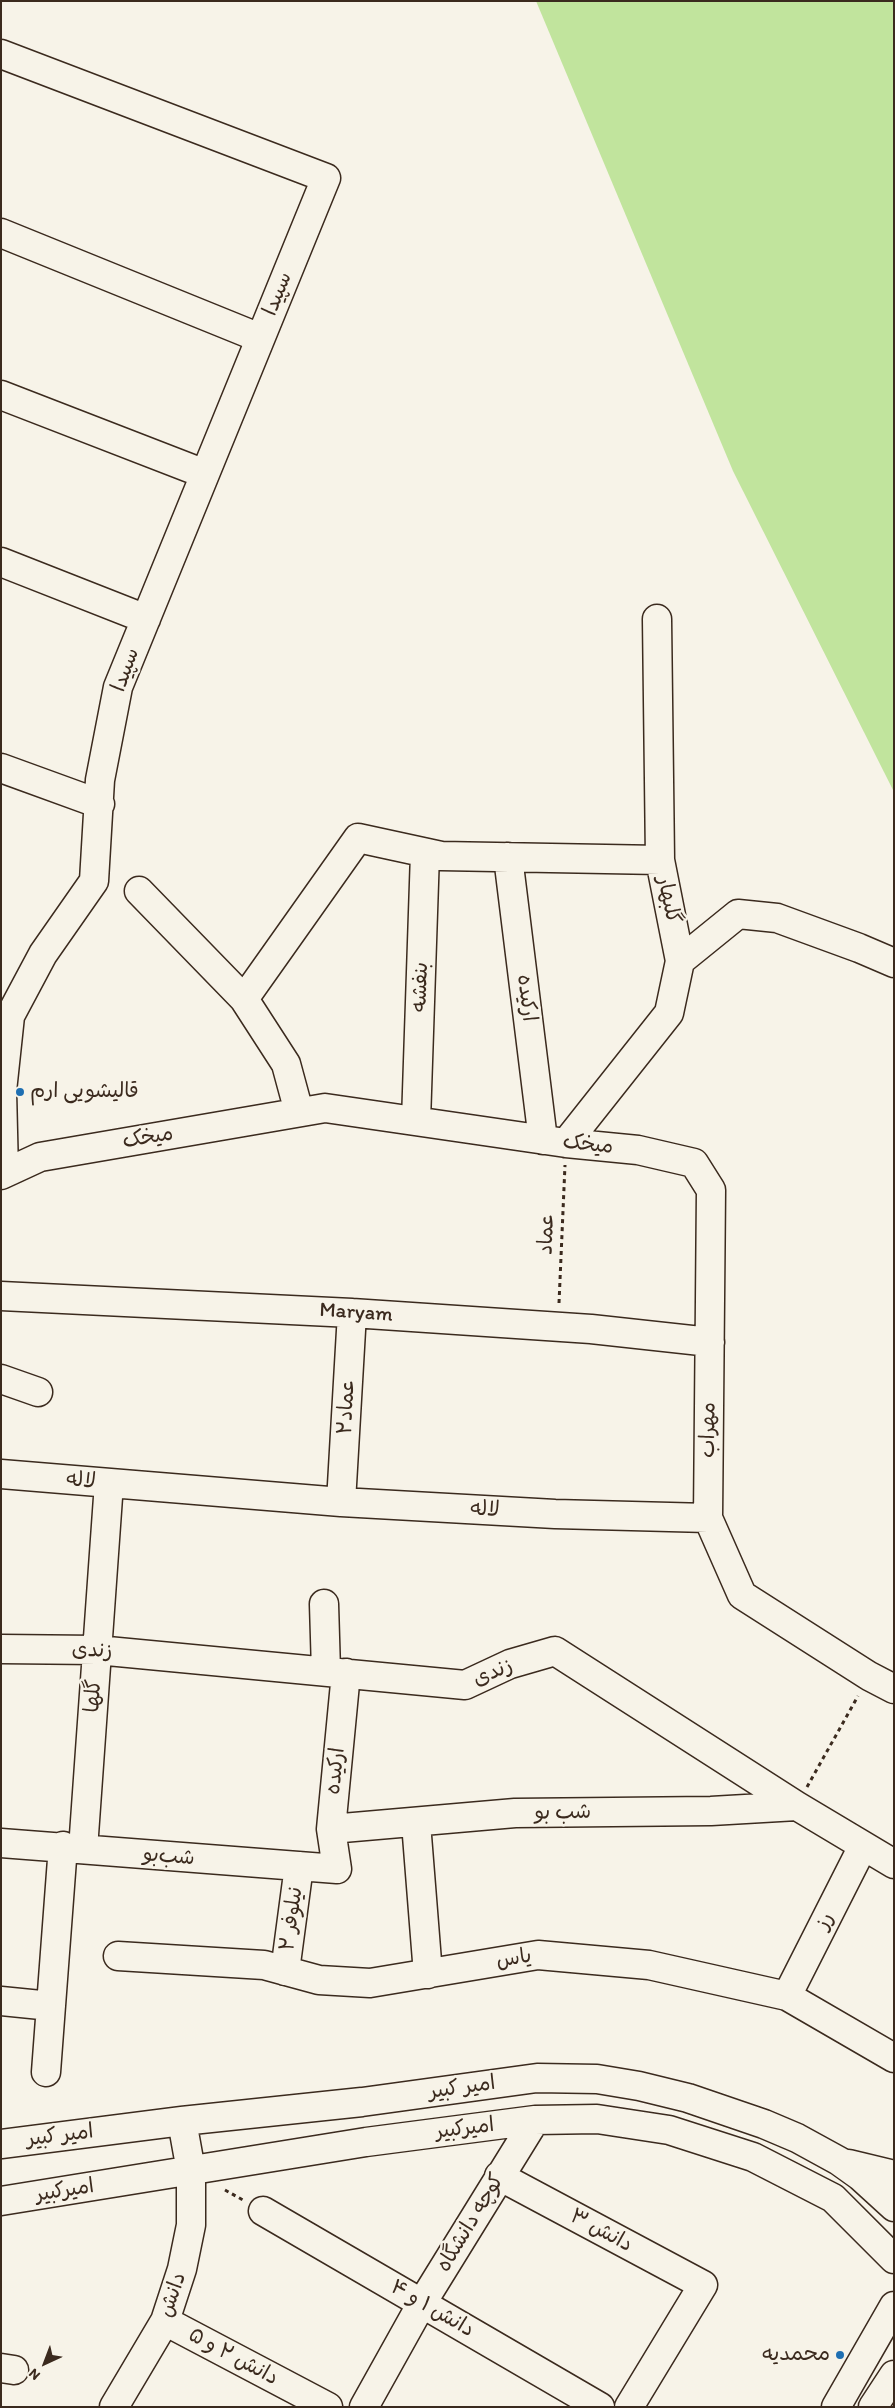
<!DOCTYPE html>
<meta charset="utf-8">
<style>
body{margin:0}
#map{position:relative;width:895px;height:2408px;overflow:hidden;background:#f7f3e8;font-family:Itim,sans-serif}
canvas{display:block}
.frame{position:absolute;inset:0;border:2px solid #3b2a1e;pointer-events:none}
.north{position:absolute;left:20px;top:2338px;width:50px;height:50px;-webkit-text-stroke:4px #f7f3e8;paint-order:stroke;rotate:223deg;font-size:14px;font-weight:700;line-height:20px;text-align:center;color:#3b2a1e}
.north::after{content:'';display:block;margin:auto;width:18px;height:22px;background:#3b2a1e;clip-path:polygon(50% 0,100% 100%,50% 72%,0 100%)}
</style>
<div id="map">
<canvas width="895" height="2408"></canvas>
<div class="frame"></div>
<div class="north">N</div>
</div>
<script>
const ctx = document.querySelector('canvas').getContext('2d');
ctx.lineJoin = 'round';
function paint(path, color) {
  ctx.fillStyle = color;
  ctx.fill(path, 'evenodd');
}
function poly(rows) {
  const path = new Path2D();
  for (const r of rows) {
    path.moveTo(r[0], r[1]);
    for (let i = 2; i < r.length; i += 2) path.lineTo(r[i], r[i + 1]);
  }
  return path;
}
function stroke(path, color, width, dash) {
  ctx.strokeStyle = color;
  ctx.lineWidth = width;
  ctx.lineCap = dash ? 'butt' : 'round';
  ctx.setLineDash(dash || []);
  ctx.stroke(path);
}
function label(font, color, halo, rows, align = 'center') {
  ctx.font = font + ' Itim,"Playpen Sans Arabic",sans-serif';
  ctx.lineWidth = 5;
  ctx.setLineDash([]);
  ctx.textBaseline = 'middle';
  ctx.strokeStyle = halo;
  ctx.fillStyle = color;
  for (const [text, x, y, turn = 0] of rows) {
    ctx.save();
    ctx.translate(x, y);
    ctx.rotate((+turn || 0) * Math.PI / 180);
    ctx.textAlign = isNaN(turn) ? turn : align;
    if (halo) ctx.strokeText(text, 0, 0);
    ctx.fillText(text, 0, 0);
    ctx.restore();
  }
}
const green = poly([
 [536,1,894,1,894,792,733,471]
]);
const path = poly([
 [559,1303,565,1165],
 [807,1787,858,1696],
 [225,2190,243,2200]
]);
const minor = poly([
 [1,54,326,178,118,687,100,780,94,881,43,954,10,1016,2,1091,4,1172],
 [1,233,260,338],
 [1,395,205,474],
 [1,562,146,619],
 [1,768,100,804],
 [508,857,543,1140],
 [139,891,244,999,286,1064,299,1112],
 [680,961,738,914,777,918,859,948,894,963],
 [244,999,358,838,441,856,660,860],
 [416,1121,425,853],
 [566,1143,669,1013,680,961,660,860,657,619],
 [1,1175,40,1157,325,1108,566,1143,638,1150,694,1163,711,1190,708,1518],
 [1,1296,352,1313,591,1329,710,1342],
 [1,1379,38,1392],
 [1,1474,341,1502,555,1514,708,1518,742,1595,869,1676,894,1689],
 [341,1502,352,1313],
 [324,1604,326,1671],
 [1,1649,97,1650,465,1685,510,1664,555,1651,797,1806,894,1864],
 [416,1823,428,1974],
 [331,1829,515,1813,711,1811,797,1806],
 [1,1843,337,1869,331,1829,346,1673],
 [83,1849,109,1483],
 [118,1956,264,1965,319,1980,370,1983,538,1955,649,1965,787,1996,894,2058],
 [285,1971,299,1866],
 [787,1996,863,1846],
 [1,2001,51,2006],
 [46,2072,63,1846],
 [1,2144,182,2121,362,2102,537,2078,597,2079,639,2086,688,2098,764,2124,797,2138,839,2161,860,2176,894,2207],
 [849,2164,894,2175],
 [499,2176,703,2285,629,2407],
 [1,2201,366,2142,535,2120,597,2119,669,2130,753,2157,833,2198,894,2259],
 [263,2211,600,2407],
 [165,2321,328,2407],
 [1,2368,14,2370],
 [114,2407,165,2321,182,2269,191,2225,191,2171,182,2121],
 [364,2407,422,2303,535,2120],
 [836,2407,894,2306],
 [873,2407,894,2375]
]);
const markers = [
 [20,1092,5,"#1f6fb2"],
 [840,2355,5,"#1f6fb2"]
];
const streetNames = [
 ["سپیدا",278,294,-68],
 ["سپیدا",126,670,-70],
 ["گلبهار",668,900,78],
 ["بنفشه",421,987,-88],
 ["ارکیده",526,998,83],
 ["میخک",148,1138,-10],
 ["میخک",588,1145,6],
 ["عماد",547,1234,-88],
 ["Maryam",356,1313,4],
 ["عماد۲",347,1407,-87],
 ["مهراب",709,1430,-89],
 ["لاله",81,1481,5],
 ["لاله",485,1510,3],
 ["زندی",92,1651,2],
 ["زندی",493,1673,-23],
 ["گلها",94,1696,-86],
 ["ارکیده",336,1771,-84],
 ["شب بو",563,1813,-1],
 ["شب‌بو",169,1857,5],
 ["نیلوفر ۲",292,1919,-82],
 ["رز",825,1921,-63],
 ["یاس",514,1959,-9],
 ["امیر کبیر",462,2088,-8],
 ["امیرکبیر",465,2129,-7],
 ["امیر کبیر",60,2136,-7],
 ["امیرکبیر",65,2191,-9],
 ["کوچه دانشگاه",471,2223,-59],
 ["دانش ۳",601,2231,28],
 ["دانش",173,2295,-71],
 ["دانش ۱ و ۴",432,2309,30],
 ["دانش ۲ و ۵",233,2357,28]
];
const poiNames = [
 ["قالیشویی ارم",30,1092],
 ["محمدیه",830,2355,"right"]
];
paint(green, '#c1e49d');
stroke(minor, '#3b2a1e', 31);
stroke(path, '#3b2a1e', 3, [4, 4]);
stroke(minor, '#f7f3e8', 28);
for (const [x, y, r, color] of markers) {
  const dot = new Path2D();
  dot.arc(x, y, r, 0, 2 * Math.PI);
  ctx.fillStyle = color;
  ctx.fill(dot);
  stroke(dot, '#f7f3e8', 2);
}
label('21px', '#3b2a1e', '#f7f3e8', streetNames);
label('21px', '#3b2a1e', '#f7f3e8', poiNames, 'left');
</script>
